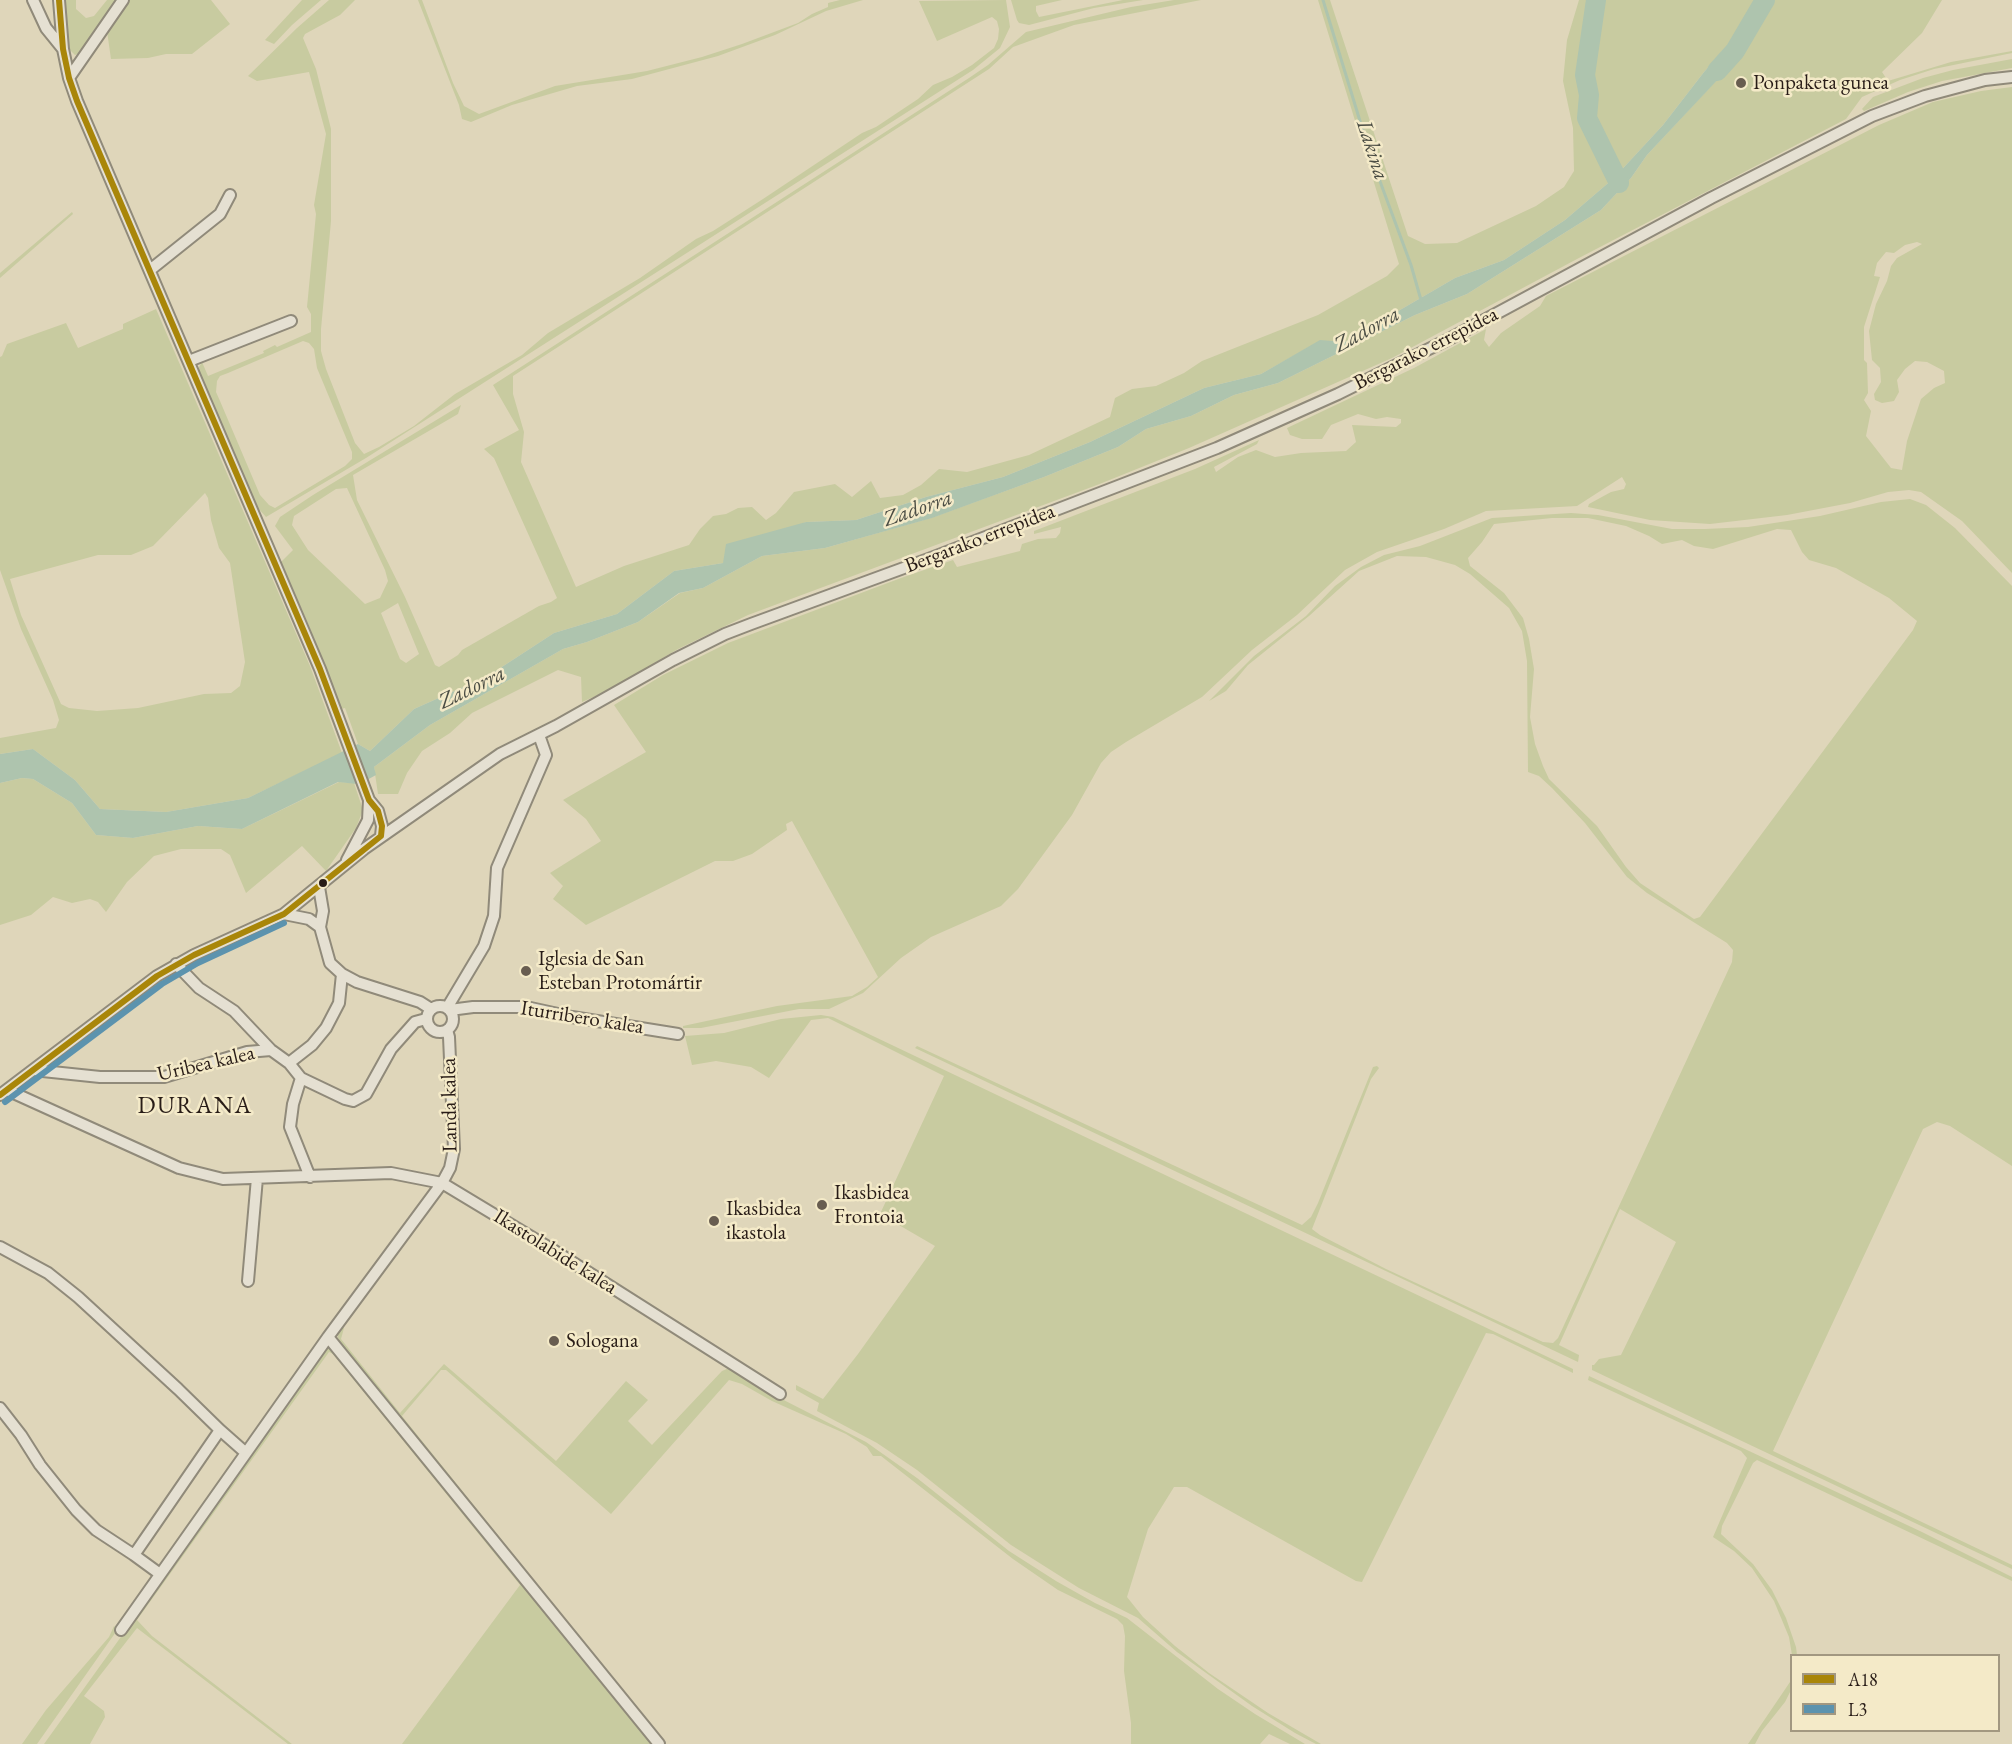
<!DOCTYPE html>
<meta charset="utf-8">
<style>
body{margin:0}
#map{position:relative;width:2012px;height:1744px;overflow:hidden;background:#dfd6ba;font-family:"EB Garamond",serif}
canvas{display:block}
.legend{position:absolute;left:1790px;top:1654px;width:210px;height:78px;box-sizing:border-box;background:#f4eac8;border:2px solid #a29881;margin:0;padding:8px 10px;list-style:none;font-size:18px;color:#281c17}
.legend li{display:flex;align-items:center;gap:12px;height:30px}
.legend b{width:30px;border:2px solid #a29881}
</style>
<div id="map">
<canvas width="2012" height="1744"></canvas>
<ul class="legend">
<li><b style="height:8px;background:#a98609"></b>A18</li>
<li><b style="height:8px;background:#5c93ae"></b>L3</li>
</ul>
</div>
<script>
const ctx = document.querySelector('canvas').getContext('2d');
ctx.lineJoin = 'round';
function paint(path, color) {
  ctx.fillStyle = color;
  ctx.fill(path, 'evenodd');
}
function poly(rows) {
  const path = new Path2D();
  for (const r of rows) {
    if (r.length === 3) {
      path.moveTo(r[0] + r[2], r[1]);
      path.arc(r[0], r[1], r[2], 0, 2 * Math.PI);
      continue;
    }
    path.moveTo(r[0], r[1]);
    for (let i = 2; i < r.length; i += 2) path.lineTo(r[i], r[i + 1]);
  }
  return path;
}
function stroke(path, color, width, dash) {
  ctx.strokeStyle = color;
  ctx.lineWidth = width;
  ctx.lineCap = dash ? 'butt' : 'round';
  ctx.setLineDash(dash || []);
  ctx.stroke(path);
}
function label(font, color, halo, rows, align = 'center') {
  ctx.font = font + ' "EB Garamond",serif';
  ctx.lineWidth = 5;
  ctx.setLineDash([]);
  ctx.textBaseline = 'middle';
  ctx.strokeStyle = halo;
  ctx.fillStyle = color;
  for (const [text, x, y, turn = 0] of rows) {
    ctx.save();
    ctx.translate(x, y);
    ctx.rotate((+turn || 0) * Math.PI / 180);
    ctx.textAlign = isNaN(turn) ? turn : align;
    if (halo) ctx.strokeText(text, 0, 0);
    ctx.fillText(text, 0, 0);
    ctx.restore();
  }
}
const green = poly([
 [65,0,76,0,76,9,86,18,94,16,107,0,117,0,81,53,75,55,68,48],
 [128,0,211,0,230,24,192,54,166,54,148,58,111,59,107,31],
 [302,0,321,0,292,25,274,44,265,40],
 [329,0,355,0,340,15,305,34,303,38,316,69,331,129,331,221,321,329,321,351,326,369,355,443,364,454,379,447,414,426,455,394,522,355,548,333,640,278,696,239,713,231,763,199,862,133,876,127,918,99,933,85,952,77,972,65,994,48,998,39,999,29,997,21,992,17,937,41,919,1,1006,0,1010,27,1000,48,973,70,366,458,266,517,258,508,198,369,202,362,208,376,264,353,263,351,275,345,277,347,311,332,311,314,307,307,316,214,314,205,326,134,309,72,257,81,248,76,297,28],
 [303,341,309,343,314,349,317,368,352,452,352,459,345,466,275,508,269,505,260,495,220,401,216,392,217,381,220,376,228,373],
 [418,0,422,0,453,83,464,106,479,114,555,86,647,71,702,57,742,44,798,23,812,14,828,7,828,3,840,0,863,0,826,11,775,35,718,56,632,79,577,86,512,105,471,122,462,119,459,105],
 [1011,0,1062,0,1036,6,1036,11,1039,17,1123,0,1143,0,1094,8,1029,25,1019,23,1017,20],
 [1174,0,1201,0,1074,25,1013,47,989,69,513,376,513,394,524,432,521,462,576,587,624,566,689,545,700,529,713,516,726,514,738,508,752,507,766,520,776,513,794,492,835,484,852,497,871,481,880,498,903,495,921,485,939,469,967,472,1029,455,1110,417,1115,398,1132,389,1156,386,1184,373,1202,361,1318,315,1387,276,1399,264,1318,0,1330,0,1408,236,1425,244,1457,243,1536,206,1564,187,1574,171,1573,128,1563,81,1567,40,1579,0,1942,0,1922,33,1882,72,1888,81,1951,62,2012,51,2012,53,1934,69,1900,80,1862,97,1846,119,1577,259,1392,358,1189,448,1097,485,748,615,678,649,605,692,582,702,581,677,558,670,472,713,450,733,422,751,407,773,398,794,378,794,374,767,430,725,563,649,587,642,638,622,680,593,703,588,762,556,825,548,931,518,1044,477,1118,447,1146,429,1191,416,1234,395,1278,383,1415,315,1467,294,1601,210,1631,178,1647,155,1738,57,1726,47,1704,72,1663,125,1614,178,1565,220,1504,260,1455,278,1345,342,1320,341,1261,374,1204,388,1090,442,1003,477,926,497,856,520,806,522,723,563,674,571,617,614,554,633,488,676,414,709,370,751,358,744,345,708,341,709,309,626,281,562,293,550,275,526,280,517,313,495,461,405,458,414,353,475,357,500,405,597,435,665,439,667,458,655,462,650,539,606,551,602,557,598,494,458,484,449,519,430,493,385,969,78,988,65,1026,32,1131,7],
 [347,488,385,570,388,581,380,598,365,604,308,550,292,525,294,516,336,489],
 [398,603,419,654,406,663,400,659,381,613],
 [2012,59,2012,68,1942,81,1908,92,1864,111,1862,109,1873,97,1923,78,1953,70],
 [2012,87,2012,573,1962,521,1921,492,1909,490,1888,492,1850,503,1787,515,1710,524,1650,520,1588,507,1589,504,1611,492,1624,489,1626,484,1622,477,1577,506,1486,511,1444,529,1377,552,1345,570,1297,615,1252,650,1202,697,1126,742,1111,752,1101,763,1072,815,1018,889,1001,906,931,937,901,958,863,993,829,1009,799,1009,701,1028,683,1028,683,1026,777,1006,852,996,867,987,878,977,792,821,786,824,787,830,752,854,733,861,715,861,586,925,553,899,563,886,550,873,601,841,586,819,563,800,646,752,614,705,663,675,728,643,901,578,953,560,957,567,1020,551,1022,544,1038,539,1056,538,1060,533,1061,527,1034,534,1034,531,1195,469,1259,440,1257,444,1214,467,1216,472,1238,457,1256,450,1275,457,1301,453,1346,451,1356,442,1352,425,1396,427,1401,423,1401,419,1387,417,1376,419,1358,414,1331,425,1322,439,1302,439,1290,435,1287,428,1414,368,1486,329,1484,340,1489,347,1501,333,1540,306,1546,296,1879,125,1933,102,1981,91],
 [1917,242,1922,244,1897,258,1891,266,1887,281,1876,304,1869,331,1872,360,1880,368,1881,382,1874,394,1875,400,1882,403,1894,401,1899,392,1897,380,1905,369,1915,361,1927,362,1944,371,1945,383,1934,388,1921,399,1907,441,1902,470,1891,468,1866,436,1871,411,1864,400,1868,393,1867,363,1864,360,1864,327,1880,277,1874,276,1877,263,1886,252,1894,253,1905,245],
 [72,212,73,214,0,278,0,273],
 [156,309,310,666,342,753,248,798,166,812,100,809,75,780,33,749,0,754,0,738,56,728,59,720,53,700,21,629,0,570,0,357,2,356,7,344,66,323,78,348,123,329,123,324],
 [205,493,208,498,211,520,219,548,230,563,245,662,240,686,231,693,204,694,138,708,97,711,69,708,61,704,21,615,10,579,98,555,131,555,153,546],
 [1910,499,1926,505,1955,528,2012,586,2012,1166,1950,1126,1937,1122,1923,1129,1773,1451,2012,1565,2012,1569,1592,1370,1592,1365,1594,1365,1599,1359,1621,1355,1676,1242,1620,1209,1559,1345,1579,1355,1578,1362,915,1048,917,1046,1302,1225,1311,1217,1318,1203,1373,1067,1377,1066,1379,1068,1371,1079,1312,1229,1320,1235,1386,1269,1543,1342,1553,1343,1558,1338,1732,962,1733,950,1727,943,1647,893,1627,877,1585,823,1552,788,1539,776,1528,772,1527,661,1522,631,1509,608,1470,574,1455,565,1426,557,1397,556,1359,571,1309,616,1248,665,1226,691,1209,701,1254,656,1306,616,1335,586,1361,567,1384,555,1420,546,1492,518,1571,513,1598,515,1672,529,1705,529,1748,527,1820,516,1881,502],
 [1552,518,1588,518,1626,526,1649,536,1662,544,1682,540,1694,546,1713,549,1777,529,1791,530,1802,552,1809,560,1836,568,1889,598,1917,621,1913,630,1700,917,1694,919,1640,883,1626,867,1597,826,1549,779,1543,766,1535,744,1530,717,1534,669,1529,639,1523,618,1504,593,1470,566,1468,558,1482,542,1494,524],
 [22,778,33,779,72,803,96,835,133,838,198,826,242,829,339,782,354,783,363,810,356,828,326,871,302,846,246,893,230,855,221,849,181,849,154,856,127,882,106,912,98,902,90,899,72,903,53,897,31,915,0,925,0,783],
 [821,1015,833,1017,1573,1369,1573,1373,1493,1334,1486,1333,1362,1582,1356,1581,1187,1487,1174,1487,1148,1529,1127,1597,1143,1617,1175,1646,1209,1673,1268,1713,1321,1744,1316,1744,1295,1733,1252,1706,1177,1652,1138,1618,1079,1588,1011,1545,917,1470,877,1443,817,1411,819,1403,796,1390,796,1385,823,1399,858,1354,935,1246,880,1214,944,1076,828,1018,811,1020,769,1078,751,1067,716,1061,692,1065,685,1036,724,1033,781,1019],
 [342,1327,344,1328,341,1339,400,1413,444,1364,556,1461,626,1381,648,1400,628,1421,652,1445,722,1371,729,1368,766,1391,866,1442,917,1478,1009,1551,1056,1581,1095,1603,1127,1618,1218,1689,1255,1714,1305,1744,1290,1744,1269,1734,1260,1744,1131,1744,1131,1723,1124,1671,1125,1636,1123,1625,1117,1619,1058,1590,1013,1559,881,1456,873,1456,867,1447,846,1434,772,1401,742,1384,729,1380,611,1514,446,1370,441,1370,402,1416,666,1744,661,1744,340,1346,337,1333],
 [333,1346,654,1744,402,1744,520,1585,333,1354,329,1352,137,1620,152,1636,292,1744,288,1744,137,1628,84,1696,104,1711,105,1717,90,1744,44,1744,151,1595,324,1347],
 [1589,1376,1922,1532,2012,1577,2012,1581,1757,1460,1753,1463,1722,1526,1721,1534,1753,1564,1772,1590,1786,1618,1796,1647,1797,1655,1792,1655,1789,1637,1774,1601,1752,1568,1734,1551,1713,1537,1747,1458,1741,1451,1588,1380],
 [114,1626,118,1629,37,1744,22,1744,46,1710,109,1637],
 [1791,1673,1791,1690,1785,1702,1762,1731,1755,1744,1748,1744,1790,1682]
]);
const water = poly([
 [1726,47,1738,58,1647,155,1631,178,1601,210,1467,294,1415,315,1278,383,1234,395,1191,416,1146,429,1118,447,1044,477,932,518,825,548,762,556,703,588,679,593,638,622,587,642,563,649,430,725,374,767,376,775,365,781,357,784,338,782,242,829,198,826,133,838,96,835,72,803,33,779,22,778,0,783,0,754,33,749,75,780,100,809,166,812,248,798,358,744,370,751,414,709,488,676,554,633,617,614,674,571,723,563,726,544,806,522,856,520,926,497,1003,477,1090,442,1204,388,1261,374,1320,340,1345,342,1455,278,1504,260,1565,220,1614,178,1663,125,1704,72]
]);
const stream = poly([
 [1323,0,1371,157,1411,265,1421,300]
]);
const river = poly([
 [1596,0,1585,75,1589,95,1587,118,1619,183],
 [1717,71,1735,51,1765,0]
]);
const minor = poly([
 [33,0,46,28,63,49],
 [59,0,63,49,69,78,77,101,320,669,369,800,378,811,382,826,381,836],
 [69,78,123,0],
 [150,270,220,214,230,195],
 [189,361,291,321],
 [347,860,368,820,369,800],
 [319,887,323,911,320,927,330,963,342,974,357,982,420,1002,431,1009],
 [284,914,309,919,320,927],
 [176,964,199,988,234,1011,271,1050,289,1063,301,1078,345,1099,353,1101,366,1094,391,1049,415,1022,426,1019],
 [440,1019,13],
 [447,1008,484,946,494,916,497,868,546,755,539,735],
 [450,1010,473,1007,526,1007,572,1017,678,1034],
 [289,1063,312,1045,326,1028,339,1003,342,974],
 [33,1070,100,1077,164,1077,247,1052,271,1050],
 [301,1078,293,1104,290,1127,310,1177],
 [7,1090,179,1168,223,1179,391,1173,442,1183,553,1250,780,1394],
 [0,1095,157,976,194,955,284,914,364,849,500,754,556,726,673,660,725,634,751,624,931,558,1217,448,1338,394,1451,338,1711,198,1872,116,1925,96,1985,80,2012,77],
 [0,1247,48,1273,78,1297,178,1389,220,1430,134,1555,96,1530,76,1510,40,1465,21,1435,0,1408],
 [248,1281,257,1178],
 [328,1337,659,1744],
 [220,1430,246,1453],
 [134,1555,160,1574],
 [121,1630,328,1337,442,1183,450,1168,454,1149,449,1037,447,1030]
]);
const bus1 = poly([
 [0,1095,157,976,194,955,284,914,381,836,382,826,378,811,369,800,320,669,77,101,69,78,63,49,59,0]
]);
const bus2 = poly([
 [5,1102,162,984,198,963,284,923]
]);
const markers = [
 [1741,83,6,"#685d50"],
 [323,883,5,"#281c17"],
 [526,971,6,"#685d50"],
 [822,1205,6,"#685d50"],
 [714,1221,6,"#685d50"],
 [554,1341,6,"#685d50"]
];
const poiNames = [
 ["Ponpaketa gunea",1753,83],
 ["Iglesia de San",538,959],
 ["Esteban Protomártir",538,983],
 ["Ikasbidea",834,1193],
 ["Frontoia",834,1217],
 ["Ikasbidea",726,1209],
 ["ikastola",726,1233],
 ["Sologana",566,1341]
];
const streetNames = [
 ["Bergarako errepidea",1426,349,-27],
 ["Bergarako errepidea",980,539,-21],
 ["Iturribero kalea",582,1018,9],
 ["Uribea kalea",206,1064,-13],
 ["Landa kalea",450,1105,-91],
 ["Ikastolabide kalea",555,1252,32]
];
const waterNames = [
 ["Lakina",1372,150,72],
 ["Zadorra",1367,330,-29],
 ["Zadorra",918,509,-19],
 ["Zadorra",472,688,-26]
];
const quarterNames = [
 ["DURANA",195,1106]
];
paint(green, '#c8cba0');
paint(water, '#aec4ae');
stroke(stream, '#aec4ae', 3);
stroke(river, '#aec4ae', 20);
stroke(minor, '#908a7a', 14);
stroke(minor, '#e5e0d2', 10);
stroke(bus1, '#a98609', 6);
stroke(bus2, '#5c93ae', 6);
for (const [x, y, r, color] of markers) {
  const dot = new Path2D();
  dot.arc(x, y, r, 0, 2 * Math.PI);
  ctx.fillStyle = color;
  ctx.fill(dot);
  stroke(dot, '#f4eac8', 2);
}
label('21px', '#281c17', '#f4eac8', poiNames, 'left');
label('21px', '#281c17', '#f4eac8', streetNames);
label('italic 22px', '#4a4c43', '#f4eac8', waterNames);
ctx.letterSpacing = '1.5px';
label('24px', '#281c17', '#f4eac8', quarterNames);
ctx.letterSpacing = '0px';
</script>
